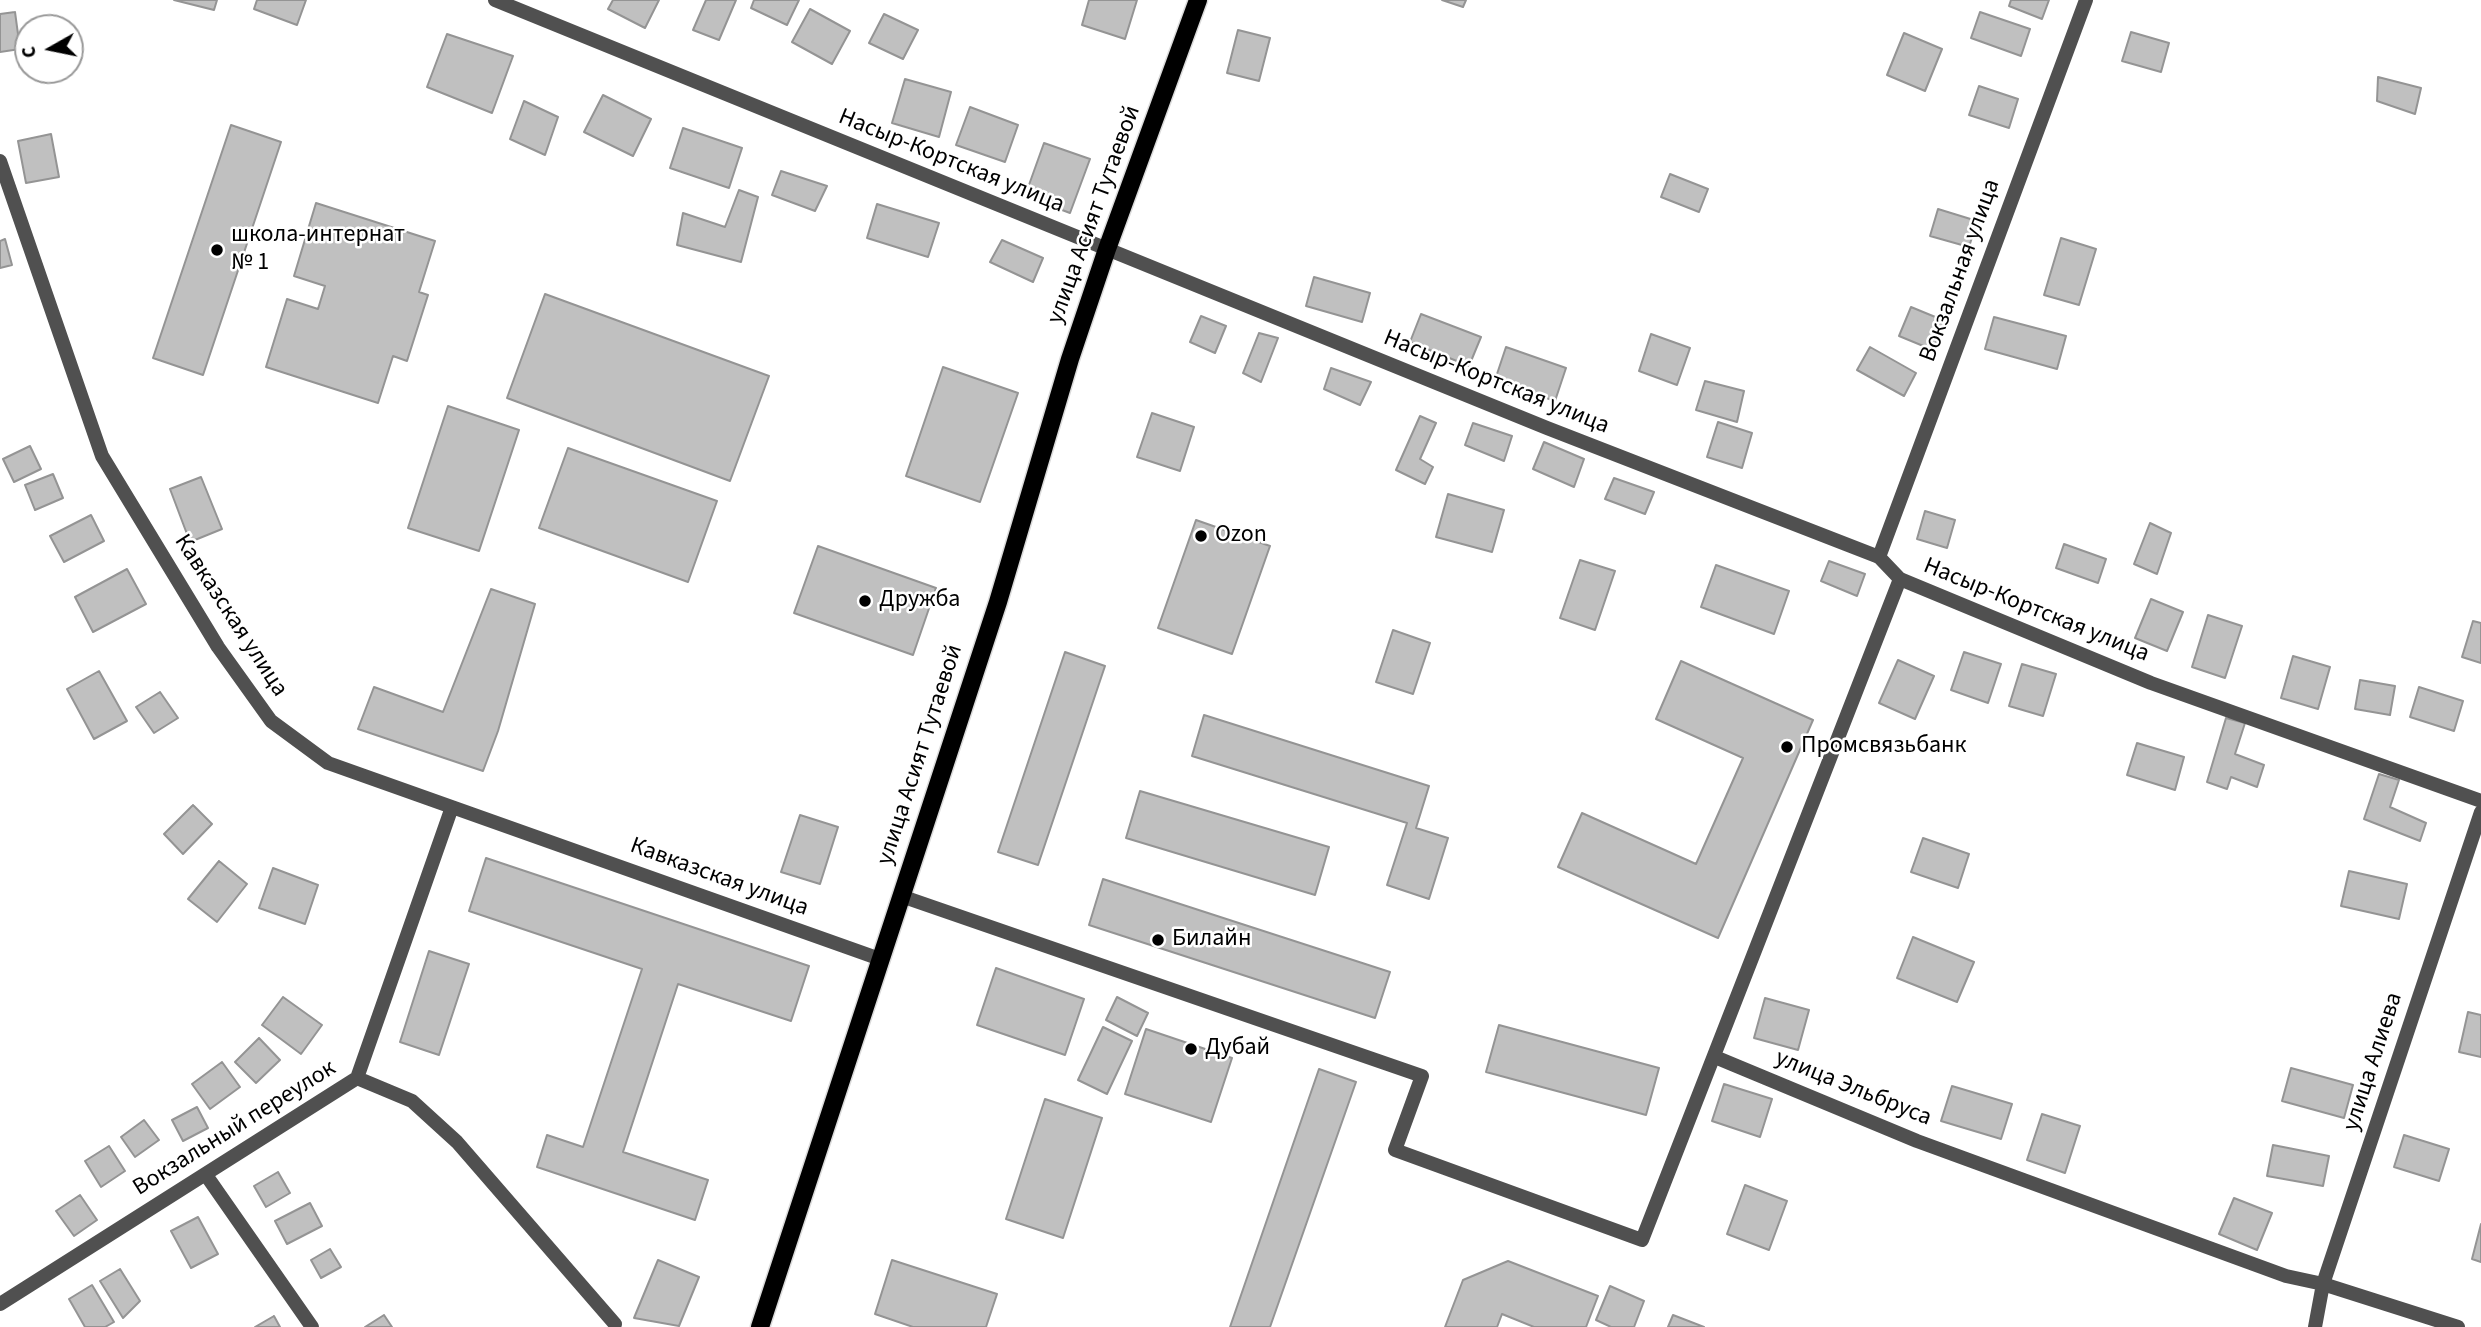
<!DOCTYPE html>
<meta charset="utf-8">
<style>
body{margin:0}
#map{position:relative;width:2481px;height:1327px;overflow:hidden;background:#fff;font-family:"Source Sans 3",sans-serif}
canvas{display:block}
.north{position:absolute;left:14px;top:14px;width:70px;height:70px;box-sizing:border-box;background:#fff;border:2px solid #999;border-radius:50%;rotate:261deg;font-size:19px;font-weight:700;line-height:28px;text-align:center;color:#000}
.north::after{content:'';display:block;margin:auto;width:24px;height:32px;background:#000;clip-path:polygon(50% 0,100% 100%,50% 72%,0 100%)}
</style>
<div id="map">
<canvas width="2481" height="1327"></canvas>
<div class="north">С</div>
</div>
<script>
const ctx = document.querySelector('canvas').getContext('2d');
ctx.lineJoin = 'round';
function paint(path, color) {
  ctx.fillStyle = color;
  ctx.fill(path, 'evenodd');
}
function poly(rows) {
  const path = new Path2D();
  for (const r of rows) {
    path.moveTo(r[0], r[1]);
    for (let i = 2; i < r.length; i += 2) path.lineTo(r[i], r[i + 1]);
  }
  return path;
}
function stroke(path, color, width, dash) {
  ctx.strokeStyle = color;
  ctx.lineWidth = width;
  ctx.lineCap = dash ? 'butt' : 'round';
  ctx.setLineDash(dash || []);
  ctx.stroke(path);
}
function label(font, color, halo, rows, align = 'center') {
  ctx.font = font + ' "Source Sans 3",sans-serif';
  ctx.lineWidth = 5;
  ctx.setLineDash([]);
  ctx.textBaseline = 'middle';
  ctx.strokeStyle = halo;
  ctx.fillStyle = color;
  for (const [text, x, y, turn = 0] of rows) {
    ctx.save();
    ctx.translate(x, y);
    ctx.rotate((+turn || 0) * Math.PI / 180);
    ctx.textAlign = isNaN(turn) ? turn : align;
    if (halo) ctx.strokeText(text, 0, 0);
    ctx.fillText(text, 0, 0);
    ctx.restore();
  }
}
const building = poly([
 [174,0,217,0,214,10,174,0],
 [257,0,306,0,297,25,254,9,257,0],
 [613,0,659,0,645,28,608,9,613,0],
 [706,0,736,0,719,40,693,30,706,0],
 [754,0,799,0,787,25,751,8,754,0],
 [1089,0,1137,0,1125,39,1082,25,1089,0],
 [1442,0,1466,0,1463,7,1442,0],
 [2011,0,2049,0,2042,19,2009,6,2011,0],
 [810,9,850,31,832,64,792,42,810,9],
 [15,12,20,49,0,52,0,14,15,12],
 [1980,12,2030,29,2021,56,1971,38,1980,12],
 [884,14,918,30,903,59,869,43,884,14],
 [1238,30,1270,38,1259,81,1227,73,1238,30],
 [2131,32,2169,43,2161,72,2122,61,2131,32],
 [1904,33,1942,49,1925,91,1887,75,1904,33],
 [447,34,513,56,492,113,427,87,447,34],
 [2378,77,2421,88,2415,114,2377,101,2378,77],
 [905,79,951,92,939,137,892,123,905,79],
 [1979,86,2018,99,2009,128,1969,115,1979,86],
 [603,95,651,119,633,156,584,132,603,95],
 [524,101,558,117,545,155,510,139,524,101],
 [970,107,1018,125,1005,162,956,145,970,107],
 [231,125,281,142,203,375,153,358,231,125],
 [683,128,742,148,729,188,670,168,683,128],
 [51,134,59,177,26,183,18,141,51,134],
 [1044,143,1090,159,1070,213,1025,196,1044,143],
 [781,171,827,186,815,211,772,195,781,171],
 [1670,174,1708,189,1699,212,1661,197,1670,174],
 [739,190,758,197,741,262,677,245,683,213,725,227,739,190],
 [316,203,435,241,419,292,428,295,407,361,393,356,378,403,266,367,287,299,318,309,325,286,294,276,316,203],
 [877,204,939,223,928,257,867,238,877,204],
 [1938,209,1977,221,1969,247,1930,236,1938,209],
 [2061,238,2096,249,2079,305,2044,295,2061,238],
 [5,239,12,265,0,268,0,241,5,239],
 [1002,240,1043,258,1033,282,990,262,1002,240],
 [1314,277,1370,293,1362,322,1306,306,1314,277],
 [545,294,769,376,730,481,507,398,545,294],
 [1911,307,1945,321,1933,350,1899,336,1911,307],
 [1421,314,1481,337,1469,366,1410,342,1421,314],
 [1201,316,1226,326,1215,353,1190,342,1201,316],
 [1994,317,2066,336,2057,369,1985,349,1994,317],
 [1259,333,1278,338,1261,382,1243,373,1259,333],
 [1651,334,1690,348,1677,385,1639,371,1651,334],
 [1506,347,1566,368,1555,401,1495,380,1506,347],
 [1870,347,1916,373,1904,396,1857,370,1870,347],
 [943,367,1018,393,980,502,906,476,943,367],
 [1331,368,1371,382,1360,405,1324,389,1331,368],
 [1705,381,1744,391,1737,422,1696,410,1705,381],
 [448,406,519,430,479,551,408,528,448,406],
 [1152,413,1194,427,1180,471,1137,457,1152,413],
 [1420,416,1436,423,1420,459,1433,467,1425,484,1396,470,1420,416],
 [1718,422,1752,433,1742,468,1707,457,1718,422],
 [1473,423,1512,436,1504,461,1465,445,1473,423],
 [1544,442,1584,459,1574,487,1533,469,1544,442],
 [30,446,41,469,14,482,3,459,30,446],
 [568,448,717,501,688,582,539,528,568,448],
 [53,474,63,498,35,510,25,485,53,474],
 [201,477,222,529,190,542,170,489,201,477],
 [1614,478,1654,492,1645,514,1605,499,1614,478],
 [1448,494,1504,510,1492,552,1436,537,1448,494],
 [1925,511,1955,520,1947,548,1917,539,1925,511],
 [91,515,104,541,64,562,50,536,91,515],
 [1196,520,1270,546,1232,654,1158,628,1196,520],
 [2150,523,2171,533,2157,574,2134,564,2150,523],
 [2064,544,2106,559,2098,583,2056,568,2064,544],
 [818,546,936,588,913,655,794,613,818,546],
 [1580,560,1615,571,1595,630,1560,618,1580,560],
 [1829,561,1865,574,1857,596,1821,581,1829,561],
 [1716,565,1789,591,1774,634,1701,607,1716,565],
 [127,569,146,604,93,632,75,597,127,569],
 [491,589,535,604,498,731,483,771,358,729,374,687,443,712,491,589],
 [2151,599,2183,612,2167,651,2135,638,2151,599],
 [2208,615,2242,626,2225,678,2192,667,2208,615],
 [2473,621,2481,623,2481,663,2462,657,2473,621],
 [1393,630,1430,643,1413,694,1376,682,1393,630],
 [1065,652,1105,666,1038,865,998,852,1065,652],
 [1964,652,2001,664,1988,703,1951,690,1964,652],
 [2293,656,2330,667,2318,709,2281,698,2293,656],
 [1898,660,1934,676,1915,719,1879,703,1898,660],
 [1681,661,1813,720,1718,938,1558,867,1582,813,1696,864,1743,758,1656,719,1681,661],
 [2022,664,2056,674,2043,716,2009,706,2022,664],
 [99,671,127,721,94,739,67,689,99,671],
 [2360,680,2395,686,2390,715,2355,709,2360,680],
 [2419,687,2463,701,2454,731,2410,717,2419,687],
 [160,692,178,718,154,733,136,707,160,692],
 [1204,715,1429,786,1416,828,1448,838,1429,899,1387,885,1407,823,1192,756,1204,715],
 [2226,718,2245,723,2235,754,2264,765,2257,787,2231,777,2227,789,2207,782,2226,718],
 [2137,743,2184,757,2175,790,2127,775,2137,743],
 [2379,774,2399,780,2390,807,2426,823,2420,841,2364,819,2379,774],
 [1140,791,1329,847,1315,895,1126,838,1140,791],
 [193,805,212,824,183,854,164,834,193,805],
 [800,815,838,827,820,884,781,872,800,815],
 [1923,838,1969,854,1958,888,1911,872,1923,838],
 [486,858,809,966,791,1021,678,984,623,1152,708,1180,695,1220,537,1167,547,1135,583,1147,642,969,469,911,486,858],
 [219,861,247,884,217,922,188,899,219,861],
 [273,868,318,885,305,924,259,908,273,868],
 [2349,871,2407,884,2399,919,2341,906,2349,871],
 [1103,879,1390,972,1375,1018,1089,925,1103,879],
 [1913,937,1974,962,1957,1002,1897,978,1913,937],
 [429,951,469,964,439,1055,400,1042,429,951],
 [996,968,1084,999,1065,1055,977,1025,996,968],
 [283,997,322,1025,301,1054,262,1025,283,997],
 [1117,997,1148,1013,1137,1036,1106,1020,1117,997],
 [1765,998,1809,1010,1798,1050,1754,1038,1765,998],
 [2468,1012,2481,1015,2481,1057,2459,1052,2468,1012],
 [1499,1025,1659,1068,1646,1115,1486,1072,1499,1025],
 [1103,1027,1132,1041,1107,1094,1078,1080,1103,1027],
 [1146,1029,1232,1058,1211,1122,1125,1094,1146,1029],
 [259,1038,280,1060,256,1083,235,1062,259,1038],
 [222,1062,240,1087,210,1109,192,1084,222,1062],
 [2291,1068,2353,1085,2344,1118,2282,1101,2291,1068],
 [1319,1069,1356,1082,1270,1327,1230,1327,1319,1069],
 [1724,1084,1772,1099,1760,1137,1712,1121,1724,1084],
 [1952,1086,2012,1104,2001,1139,1941,1121,1952,1086],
 [1045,1099,1102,1118,1063,1238,1006,1219,1045,1099],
 [197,1107,208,1128,183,1141,172,1120,197,1107],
 [2042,1114,2080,1126,2065,1173,2027,1160,2042,1114],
 [144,1120,159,1140,135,1157,121,1137,144,1120],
 [2404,1135,2449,1149,2439,1181,2394,1167,2404,1135],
 [2273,1145,2329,1156,2323,1186,2267,1176,2273,1145],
 [109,1146,125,1171,101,1187,85,1161,109,1146],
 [278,1172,290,1193,266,1207,254,1186,278,1172],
 [1745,1185,1787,1201,1769,1250,1727,1234,1745,1185],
 [80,1195,97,1220,74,1236,56,1211,80,1195],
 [2234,1198,2272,1213,2257,1250,2219,1234,2234,1198],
 [310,1203,322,1226,287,1244,275,1221,310,1203],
 [198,1217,218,1254,191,1268,171,1231,198,1217],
 [2481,1224,2481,1262,2472,1259,2481,1224],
 [330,1249,341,1267,321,1278,311,1260,330,1249],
 [658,1260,699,1277,679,1326,634,1318,658,1260],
 [892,1260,997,1294,986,1327,913,1327,875,1314,892,1260],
 [1508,1261,1598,1296,1586,1327,1534,1327,1502,1314,1497,1327,1445,1327,1463,1280,1508,1261],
 [120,1269,140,1301,123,1318,100,1281,120,1269],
 [92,1285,114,1322,105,1327,85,1327,69,1299,92,1285],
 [1610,1286,1644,1301,1634,1327,1611,1327,1596,1320,1610,1286],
 [384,1315,392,1327,365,1327,384,1315],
 [1673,1315,1704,1327,1668,1327,1673,1315],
 [274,1316,280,1327,255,1327,274,1316]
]);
const minor = poly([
 [0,161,102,456,218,647,271,721,328,763,880,959],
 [1879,557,2086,0],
 [901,896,1422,1076,1395,1150,1642,1240,1900,579],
 [1715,1057,1917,1141,2286,1276,2323,1284,2458,1327],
 [357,1078,412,1101,457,1142,615,1324],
 [206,1175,312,1327],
 [0,1304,357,1078,452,807],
 [2315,1327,2323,1284,2481,812]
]);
const tertiary = poly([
 [495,0,1547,428,1879,557,1900,579,2151,683,2481,801]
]);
const primary = poly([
 [760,1327,998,602,1070,359,1107,249,1198,0]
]);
const markers = [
 [217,250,7,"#000"],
 [1201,536,7,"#000"],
 [865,601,7,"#000"],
 [1787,747,7,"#000"],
 [1158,940,7,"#000"],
 [1191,1049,7,"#000"]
];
const streetNames = [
 ["Насыр-Кортская улица",951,162,22],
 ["улица Асият Тутаевой",1095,215,-70],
 ["Вокзальная улица",1961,271,-70],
 ["Насыр-Кортская улица",1496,383,22],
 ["Насыр-Кортская улица",2036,611,22],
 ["Кавказская улица",230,616,57],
 ["улица Асият Тутаевой",921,755,-72],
 ["Кавказская улица",719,878,20],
 ["улица Алиева",2374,1062,-72],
 ["улица Эльбруса",1853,1089,22],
 ["Вокзальный переулок",235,1129,-32]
];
const poiNames = [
 ["школа-интернат",231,236],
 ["№ 1",231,264],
 ["Ozon",1215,536],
 ["Дружба",879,601],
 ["Промсвязьбанк",1801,747],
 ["Билайн",1172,940],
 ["Дубай",1205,1049]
];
paint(building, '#c0c0c0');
stroke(building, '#949494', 2);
stroke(primary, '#dbdbdb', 21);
stroke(minor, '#505050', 14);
stroke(tertiary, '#505050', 14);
stroke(primary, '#000', 18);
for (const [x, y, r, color] of markers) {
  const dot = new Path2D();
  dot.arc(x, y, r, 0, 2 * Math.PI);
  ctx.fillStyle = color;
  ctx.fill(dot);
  stroke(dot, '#fff', 2.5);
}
label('24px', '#000', '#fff', streetNames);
label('24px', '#000', '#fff', poiNames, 'left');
</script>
